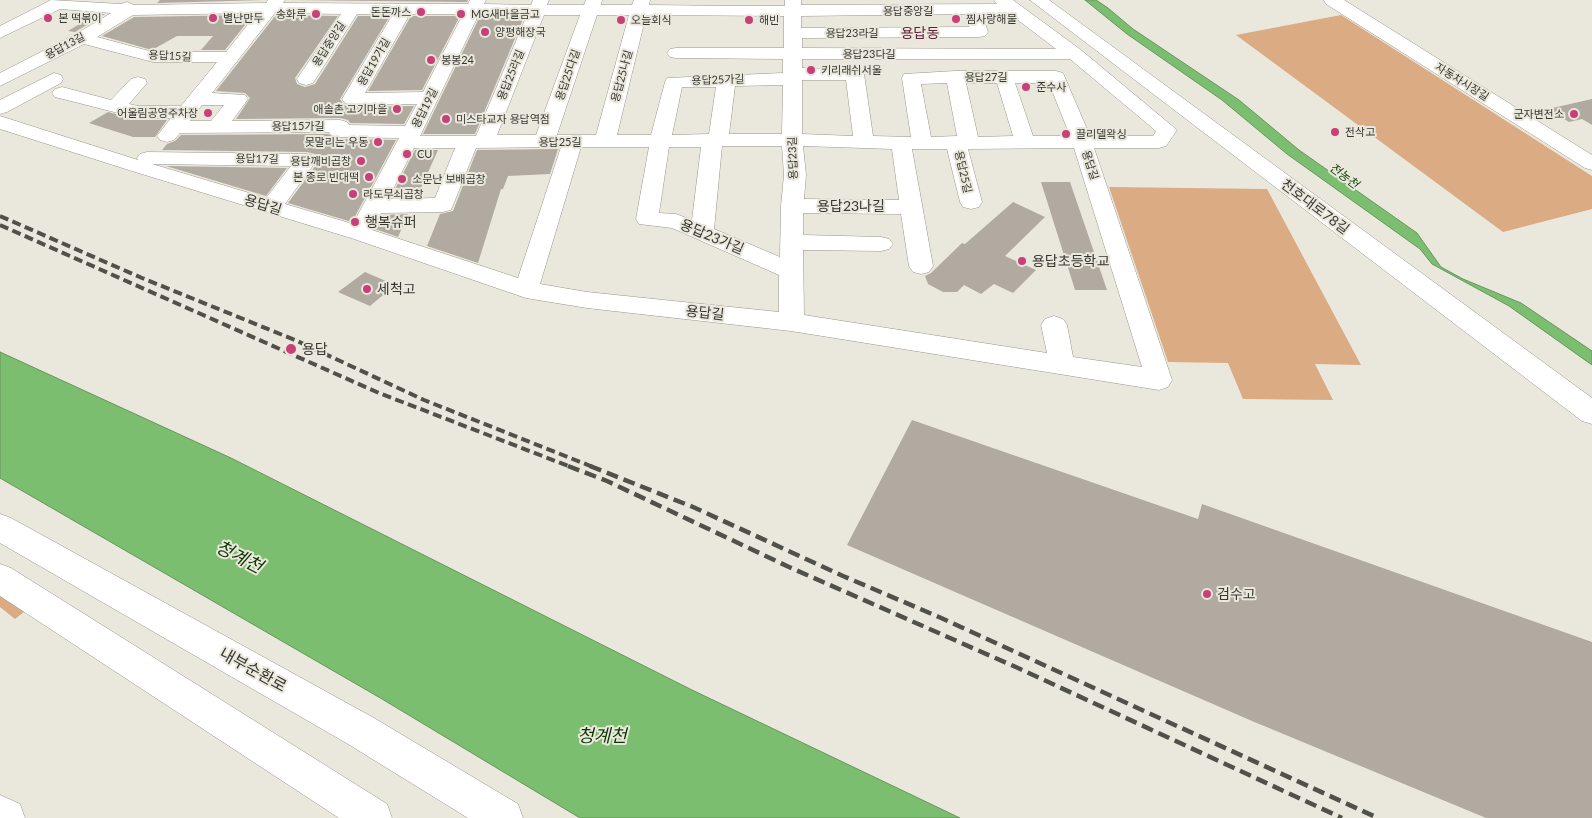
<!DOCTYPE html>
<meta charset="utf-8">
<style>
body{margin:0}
canvas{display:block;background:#eae8dc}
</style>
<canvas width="1592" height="818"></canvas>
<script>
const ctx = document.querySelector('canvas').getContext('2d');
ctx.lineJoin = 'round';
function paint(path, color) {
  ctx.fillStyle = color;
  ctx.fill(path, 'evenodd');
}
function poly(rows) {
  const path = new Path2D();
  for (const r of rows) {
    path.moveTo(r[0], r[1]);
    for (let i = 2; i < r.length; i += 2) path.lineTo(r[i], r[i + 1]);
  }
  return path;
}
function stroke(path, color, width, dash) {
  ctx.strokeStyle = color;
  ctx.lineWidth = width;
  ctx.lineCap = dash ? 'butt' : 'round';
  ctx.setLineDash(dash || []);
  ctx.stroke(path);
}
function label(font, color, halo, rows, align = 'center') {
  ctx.font = font + ' Lato,"Noto Sans KR",sans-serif';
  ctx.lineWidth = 4;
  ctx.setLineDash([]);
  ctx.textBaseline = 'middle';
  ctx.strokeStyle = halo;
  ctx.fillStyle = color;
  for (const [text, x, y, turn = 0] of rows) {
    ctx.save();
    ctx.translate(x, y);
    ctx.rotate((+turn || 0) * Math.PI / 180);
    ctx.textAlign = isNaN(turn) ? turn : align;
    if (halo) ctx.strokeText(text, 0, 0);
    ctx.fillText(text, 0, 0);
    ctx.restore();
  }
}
const green = poly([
 [1341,15,1592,176,1592,209,1503,232,1236,35],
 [1109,187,1267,189,1361,365,1315,364,1333,400,1243,399,1228,363,1168,362],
 [0,595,33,605,15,619,0,607]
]);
const water = poly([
 [1085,0,1096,0,1108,8,1133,29,1239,100,1299,150,1417,233,1441,267,1463,279,1521,303,1592,351,1592,365,1509,306,1432,264,1420,249,1287,154,1222,100,1127,34,1085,0],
 [0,352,231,458,690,689,960,818,580,818,382,699,0,478,0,352]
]);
const building = poly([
 [160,0,266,0,157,3],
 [287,0,468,0,467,2],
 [96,14,105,14,75,32,68,31],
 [253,15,225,50,201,50,213,36,177,36,152,50,102,36,134,17],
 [276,15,338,16,295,78,297,84,305,87,315,84,358,16,390,16,340,99,344,105,352,107,414,106,404,124,350,123,348,120,340,118,236,119,250,98,245,93,216,91],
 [411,16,460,16,422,90,368,91],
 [480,16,524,17,475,134,423,134],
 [1592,99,1592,125,1582,119,1569,122,1548,109],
 [108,112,138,120,167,120,155,137,133,137,89,123],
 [328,134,338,139,396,140,352,222,288,203,319,161,315,154,307,152,162,150,167,144,175,141,181,135],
 [558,149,550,174,508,176,503,189,501,189,478,263,427,246,440,214,453,211,477,150],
 [415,150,438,150,417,197,391,197],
 [166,166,287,168,266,196],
 [1041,182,1070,182,1107,290,1075,290],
 [1013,202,1045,217,1005,256,1036,270,1013,293,994,284,981,294,964,285,957,292,943,292,928,284,925,276,931,273,962,243,965,244],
 [408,214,398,237,375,229,382,215],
 [365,272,395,285,370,306,338,292],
 [912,420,1198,519,1202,504,1592,642,1592,818,1486,818,1252,721,847,545]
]);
const minor = poly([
 [51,0,121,4,127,2,134,5,266,3,268,0,285,0,283,3,468,4,470,0,486,0,484,4,531,5,533,0,549,0,547,5,584,5,586,0,602,0,601,5,632,5,634,0,650,0,649,5,739,6,785,6,785,0,801,0,801,5,997,4,994,0,1013,0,1081,50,1177,130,1166,146,1159,148,1094,148,1172,380,1168,387,1159,390,791,331,587,308,526,298,351,238,132,171,0,129,0,116,138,160,137,158,140,154,147,152,307,154,314,156,317,160,285,204,353,224,399,138,338,137,331,135,329,132,180,133,174,140,167,142,160,140,157,136,171,118,138,118,55,97,52,93,55,89,62,87,111,100,131,79,138,77,145,79,147,83,129,104,138,106,181,106,217,62,153,62,84,44,0,86,0,73,76,34,111,13,60,9,0,38,0,26,51,0],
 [257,13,226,52,153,52,97,37,133,15,257,13],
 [275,13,341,14,297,79,299,83,306,85,313,83,357,14,393,14,342,99,345,103,352,105,417,104,405,126,349,125,347,122,340,120,232,121,248,99,245,95,212,93,275,13],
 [410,14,463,14,423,92,365,93,410,14],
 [479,14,527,15,476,136,420,136,479,14],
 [965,14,969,27,801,28,801,16,965,14],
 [982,14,1010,14,1056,49,802,48,802,38,979,37,985,36,988,32,982,14],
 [544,15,580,15,536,135,497,135,544,15],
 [597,15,629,15,596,135,557,135,597,15],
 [646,15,784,16,784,48,676,48,670,49,667,53,670,57,676,58,783,59,783,73,667,78,665,82,651,135,617,135,646,15],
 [802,59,1070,59,1156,131,1153,136,1090,136,1063,73,1056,71,955,71,904,74,902,78,911,137,873,136,864,74,862,70,802,68,802,59],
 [802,80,846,80,853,136,802,134,802,80],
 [947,83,957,136,931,137,921,84,947,83],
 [966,83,997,83,1013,136,978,137,966,83],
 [1015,83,1049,83,1070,136,1033,136,1015,83],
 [783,85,782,134,729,134,735,86,783,85],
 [682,87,716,87,709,134,672,135,682,87],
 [202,105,224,105,211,121,190,121,202,105],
 [722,146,782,146,784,175,781,206,780,257,714,229,722,146],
 [803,146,892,149,899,200,804,199,806,175,803,146],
 [561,147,518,278,372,230,381,213,443,212,451,210,476,148,561,147],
 [581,147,649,147,636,219,639,224,672,228,779,275,779,312,587,292,540,284,581,147],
 [669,147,701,147,692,220,676,214,659,213,669,147],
 [414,148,455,148,435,198,388,199,414,148],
 [1074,148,1142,367,1073,357,1067,325,1063,319,1054,316,1045,319,1041,325,1047,353,804,315,803,250,881,251,889,249,893,244,889,239,881,237,803,235,803,213,901,214,909,266,913,272,921,274,929,272,933,266,912,149,947,149,960,202,963,207,971,209,979,207,982,202,968,149,1074,148],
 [152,164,291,166,266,198,152,164],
 [1030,0,1049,0,1592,398,1592,424,1582,421,1030,0],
 [1324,0,1344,0,1592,155,1592,170,1585,168,1326,4,1324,0],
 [54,73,61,75,63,79,61,83,7,112,0,114,0,100,54,73]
]);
const major = poly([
 [0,795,20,804,25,818,0,818,0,795]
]);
const highway = poly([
 [0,514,11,518,374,718,518,804,523,818,468,818,348,744,0,543,0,514],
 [0,564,11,568,387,804,392,818,339,818,0,596,0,564]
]);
const railFar1 = poly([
 [0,216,142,278,295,340,424,400,593,467],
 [0,225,379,393,571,467]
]);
const rail = poly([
 [568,466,607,481,789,567,1018,668,1342,818],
 [590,466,693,507,843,576,939,617,1378,818]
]);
const markers = [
 [421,12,5,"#c93f77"],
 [316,14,5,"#c93f77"],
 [461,14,5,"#c93f77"],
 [48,18,5,"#c93f77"],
 [213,18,5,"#c93f77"],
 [956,19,5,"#c93f77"],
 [621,20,5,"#c93f77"],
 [749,20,5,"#c93f77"],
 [485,32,5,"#c93f77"],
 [431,60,5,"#c93f77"],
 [811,70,5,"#c93f77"],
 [1026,87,5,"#c93f77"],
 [397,109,5,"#c93f77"],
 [208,113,5,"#c93f77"],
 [1574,114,5,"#c93f77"],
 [446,119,5,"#c93f77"],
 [1335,132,5,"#c93f77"],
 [1066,134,5,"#c93f77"],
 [378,142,5,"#c93f77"],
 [407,154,5,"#c93f77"],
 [361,161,5,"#c93f77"],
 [369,177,5,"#c93f77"],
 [402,179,5,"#c93f77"],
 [353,194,5,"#c93f77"],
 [355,222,5,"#c93f77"],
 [1022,261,5,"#c93f77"],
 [367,289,5,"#c93f77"],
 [291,349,6,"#c93f77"],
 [1207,594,5,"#c93f77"]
];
const farStreetnames = [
 ["용답중앙길",908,11],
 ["용답23라길",852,33],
 ["용답중앙길",329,44,-57],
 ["용답13길",65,46,-28],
 ["용답23다길",869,54],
 ["용답15길",170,56,3],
 ["용답19가길",374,62,-60],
 ["용답25라길",511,75,-68],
 ["용답25다길",568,75,-71],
 ["용답25나길",622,76,-75],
 ["용답27길",986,77],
 ["용답25가길",718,80,-2],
 ["자동차시장길",1462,82,32],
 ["용답19길",425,108,-63],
 ["용답15가길",298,126],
 ["용답25길",560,142],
 ["용답23길",793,158,-92],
 ["용답17길",257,159,1],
 ["용답길",1090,165,72],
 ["용답25길",963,172,77]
];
const farPoinames = [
 ["돈돈까스",411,12,"right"],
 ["송화루",306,14,"right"],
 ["MG새마을금고",471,14],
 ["본 떡볶이",58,18],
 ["별난만두",223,18],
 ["찜사랑해물",966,19],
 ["오늘회식",631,20],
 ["해빈",759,20],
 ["양평해장국",495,32],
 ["봉봉24",441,60],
 ["키리래쉬서울",821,70],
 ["준수사",1036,87],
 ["애솔촌 고기마을",387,109,"right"],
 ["어울림공영주차장",198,113,"right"],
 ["군자변전소",1564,114,"right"],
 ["미스타교자 용답역점",456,119],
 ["전삭고",1345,132],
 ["끌리델왁싱",1076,134],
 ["못말리는 우동",368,142,"right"],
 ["CU",417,154],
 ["용답깨비곱창",351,161,"right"],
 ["본 종로 빈대떡",359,177,"right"],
 ["소문난 보배곱창",412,179],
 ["라도무쇠곱창",363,194]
];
const farWaternames = [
 ["전농천",1344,176,37]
];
const farQuarternames = [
 ["용답동",920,33]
];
const streetNames = [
 ["용답길",263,205,17],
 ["용답23나길",851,206],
 ["천호대로78길",1315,207,37],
 ["용답23가길",712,237,23],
 ["용답길",705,313,6]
];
const poiNames = [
 ["행복슈퍼",365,222],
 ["용답초등학교",1032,261],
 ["세척고",377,289],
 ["용답",302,349],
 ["검수고",1217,594]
];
const nearStreetnames = [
 ["내부순환로",253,670,29]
];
const nearWaternames = [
 ["청계천",239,557,27],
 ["청계천",602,736]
];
paint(green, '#dbab84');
paint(water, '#7cbe6f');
stroke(water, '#67965d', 1);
paint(building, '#b1aaa0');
stroke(minor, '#98968b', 1);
stroke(major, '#98968b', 1);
stroke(highway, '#98968b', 1);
paint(minor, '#fff');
paint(major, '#fff');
paint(highway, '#fff');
stroke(railFar1, '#51514b', 4, [9, 4.5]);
stroke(rail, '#51514b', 4.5, [12, 6]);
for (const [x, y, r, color] of markers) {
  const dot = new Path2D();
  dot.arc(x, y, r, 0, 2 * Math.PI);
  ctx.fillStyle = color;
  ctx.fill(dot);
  stroke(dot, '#eae8dc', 2);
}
label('11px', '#373732', '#eae8dc', farStreetnames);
label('11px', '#373732', '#eae8dc', farPoinames, 'left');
label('italic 12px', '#0c3902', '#eae8dc', farWaternames);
label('14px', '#64223b', '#eae8dc', farQuarternames);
label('14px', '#373732', '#eae8dc', streetNames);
label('14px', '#373732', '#eae8dc', poiNames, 'left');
label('16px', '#373732', '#eae8dc', nearStreetnames);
label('italic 18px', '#0c3902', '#eae8dc', nearWaternames);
</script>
